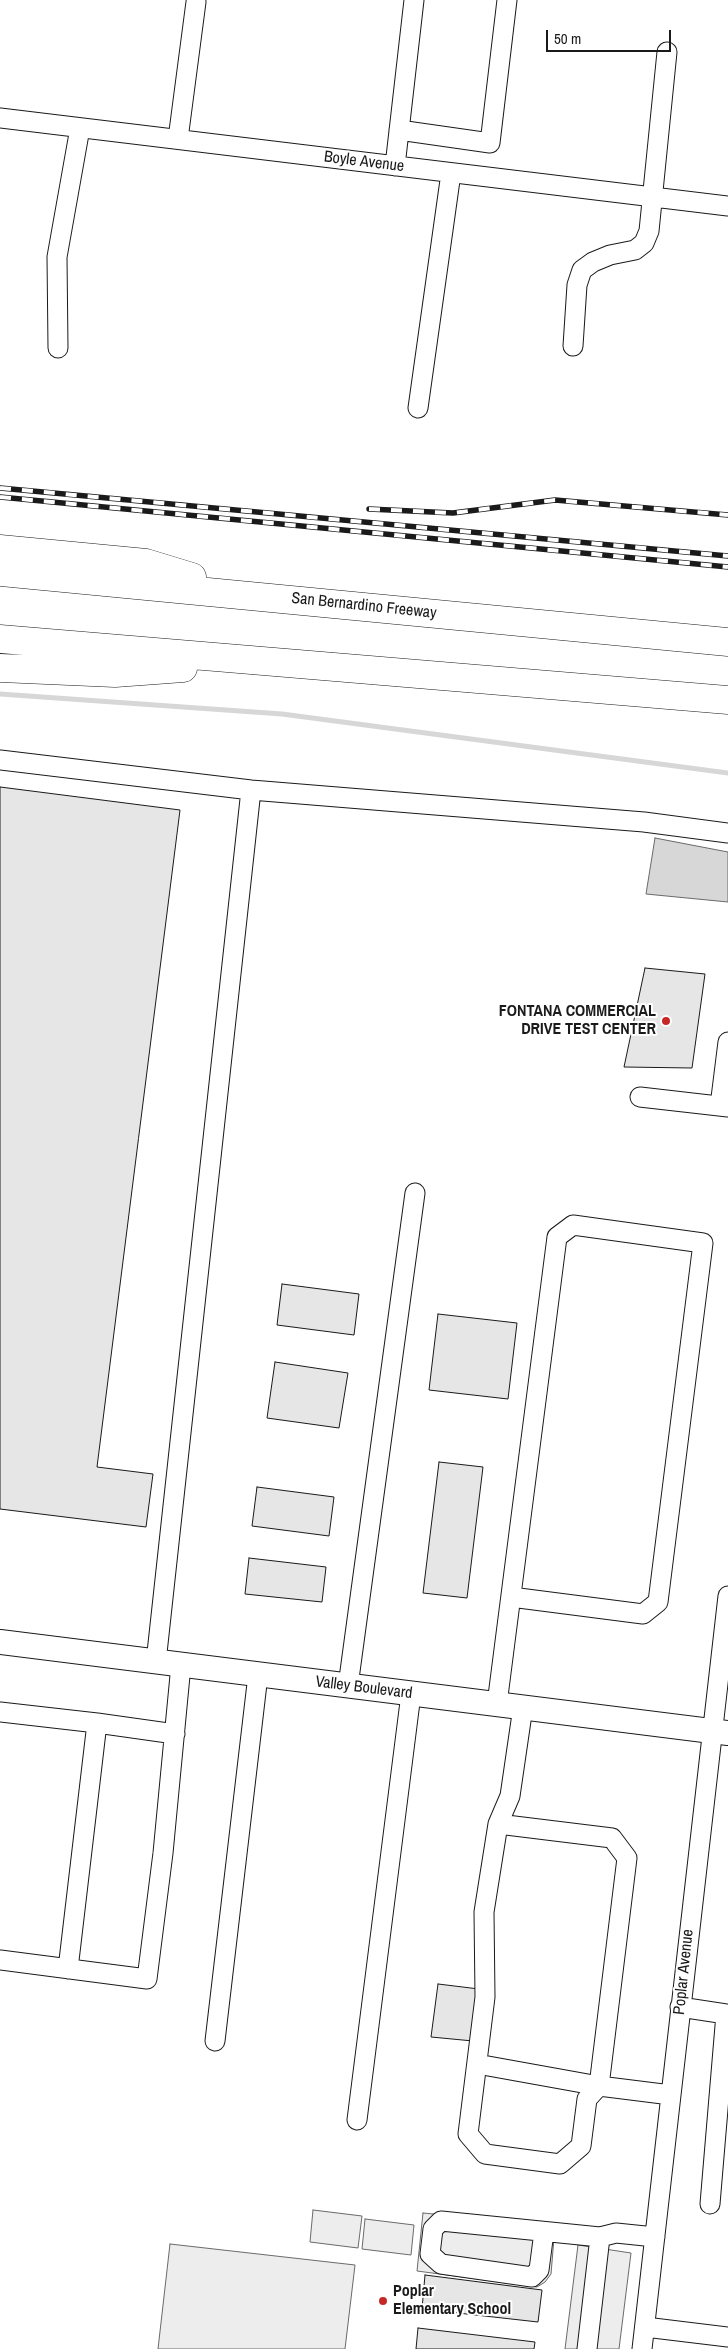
<!DOCTYPE html>
<style>
body{margin:0}
#map{position:relative;width:728px;height:2349px;overflow:hidden;background:#fff;font-family:"Archivo Narrow",sans-serif}
canvas{display:block}
.scale{position:absolute;left:546px;top:30px;width:125px;height:22px;box-sizing:border-box;border:2px solid #1a1a1a;border-top:0;padding-left:6px;font-size:15px;line-height:18px;white-space:nowrap;color:#1a1a1a;-webkit-text-stroke:4px #fff;paint-order:stroke}
</style>
<div id="map">
<canvas width="728" height="2349"></canvas>
<div class="scale">50 m</div>
</div>
<script>
const ctx = document.querySelector('canvas').getContext('2d');
ctx.lineJoin = 'round';
function paint(path, color) {
  ctx.fillStyle = color;
  ctx.fill(path, 'evenodd');
}
function poly(rows) {
  const path = new Path2D();
  for (const r of rows) {
    path.moveTo(r[0], r[1]);
    for (let i = 2; i < r.length; i += 2) path.lineTo(r[i], r[i + 1]);
  }
  return path;
}
function stroke(path, color, width, dash) {
  ctx.strokeStyle = color;
  ctx.lineWidth = width;
  ctx.lineCap = dash ? 'butt' : 'round';
  ctx.setLineDash(dash || []);
  ctx.stroke(path);
}
function label(font, color, halo, rows, align = 'center') {
  ctx.font = font + ' "Archivo Narrow",sans-serif';
  ctx.lineWidth = 4;
  ctx.setLineDash([]);
  ctx.textBaseline = 'middle';
  ctx.strokeStyle = halo;
  ctx.fillStyle = color;
  for (const [text, x, y, turn = 0] of rows) {
    ctx.save();
    ctx.translate(x, y);
    ctx.rotate((+turn || 0) * Math.PI / 180);
    ctx.textAlign = isNaN(turn) ? turn : align;
    if (halo) ctx.strokeText(text, 0, 0);
    ctx.fillText(text, 0, 0);
    ctx.restore();
  }
}
const built = poly([
 [313,2210,362,2216,358,2248,310,2242,313,2210],
 [423,2213,555,2226,551,2274,545,2282,537,2287,417,2271,423,2213],
 [365,2219,414,2225,411,2255,362,2249,365,2219],
 [170,2244,355,2265,345,2349,158,2349,170,2244],
 [578,2245,631,2253,619,2349,565,2349,578,2245]
]);
const water = poly([
 [655,838,728,852,728,902,646,894,655,838]
]);
const stream = poly([
 [0,694,282,714,728,773]
]);
const building = poly([
 [0,787,180,810,97,1467,153,1474,146,1527,0,1509,0,787],
 [645,968,705,974,692,1068,624,1067,645,968],
 [282,1284,359,1294,354,1335,277,1325,282,1284],
 [438,1314,517,1323,508,1399,429,1390,438,1314],
 [275,1362,348,1373,339,1428,267,1418,275,1362],
 [439,1462,483,1467,467,1598,423,1593,439,1462],
 [257,1487,334,1497,329,1536,252,1526,257,1487],
 [249,1558,326,1567,322,1602,245,1594,249,1558],
 [438,1984,479,1989,473,2041,431,2037,438,1984],
 [425,2275,542,2290,538,2322,422,2309,425,2275],
 [418,2328,535,2342,534,2349,416,2349,418,2328]
]);
const minor = poly([
 [0,118,728,206],
 [399,130,490,143,507,0],
 [178,139,196,2],
 [395,166,414,0],
 [573,346,577,285,582,270,593,262,610,255,635,250,644,243,649,231,667,52],
 [58,348,57,257,80,128],
 [418,408,451,173],
 [0,760,251,790,644,822,728,833],
 [640,1097,728,1107],
 [720,1106,728,1042],
 [156,1662,251,790],
 [348,1686,415,1193],
 [497,1704,557,1237,573,1225,703,1243,658,1602,643,1614,511,1597],
 [0,1712,97,1723,68,1969],
 [97,1723,175,1734],
 [498,1824,612,1838,627,1858,599,2086,587,2099,581,2146,560,2164,485,2154,468,2134,485,1997,484,1912,498,1824,510,1796,523,1707],
 [0,1960,147,1979,163,1853,181,1665],
 [680,2007,726,2014,710,2204],
 [215,2041,258,1675],
 [477,2064,599,2086,671,2095],
 [357,2120,411,1694],
 [544,2232,539,2270,532,2277,441,2264,430,2254,433,2229,441,2221,600,2237],
 [645,2327,728,2337],
 [587,2349,600,2237,616,2233,655,2237],
 [642,2349,728,1596]
]);
const major = poly([
 [0,1642,728,1733]
]);
const highway = poly([
 [0,549,146,563,192,577],
 [0,572,728,642],
 [0,639,728,700],
 [0,668,115,673,183,668]
]);
const rail = poly([
 [0,488,728,556],
 [0,497,728,567],
 [369,509,453,513,555,500,728,515]
]);
const markers = [
 [666,1021,5,"#c62828"],
 [383,2301,5,"#c62828"]
];
const streetNames = [
 ["Boyle Avenue",364,162,7],
 ["San Bernardino Freeway",364,606,6],
 ["Valley Boulevard",364,1688,7],
 ["Poplar Avenue",684,1972,-84]
];
const poiNames = [
 ["FONTANA COMMERCIAL",656,1012],
 ["DRIVE TEST CENTER",656,1030],
 ["Poplar",393,2292,"left"],
 ["Elementary School",393,2310,"left"]
];
paint(built, '#ededed');
stroke(built, '#6a6a6a', 1);
paint(water, '#d7d7d7');
stroke(water, '#6a6a6a', 1);
stroke(stream, '#d7d7d7', 5);
paint(building, '#e6e6e6');
stroke(building, '#1a1a1a', 1);
stroke(minor, '#1a1a1a', 21);
stroke(major, '#1a1a1a', 26);
stroke(highway, '#1a1a1a', 29);
stroke(minor, '#fff', 19);
stroke(major, '#fff', 24);
stroke(highway, '#fff', 28);
stroke(rail, '#1a1a1a', 5.5);
stroke(rail, '#fff', 4, [11]);
for (const [x, y, r, color] of markers) {
  const dot = new Path2D();
  dot.arc(x, y, r, 0, 2 * Math.PI);
  ctx.fillStyle = color;
  ctx.fill(dot);
  stroke(dot, '#fff', 2);
}
label('16px', '#1a1a1a', '#fff', streetNames);
label('bold 16px', '#1a1a1a', '#fff', poiNames, 'right');
</script>
